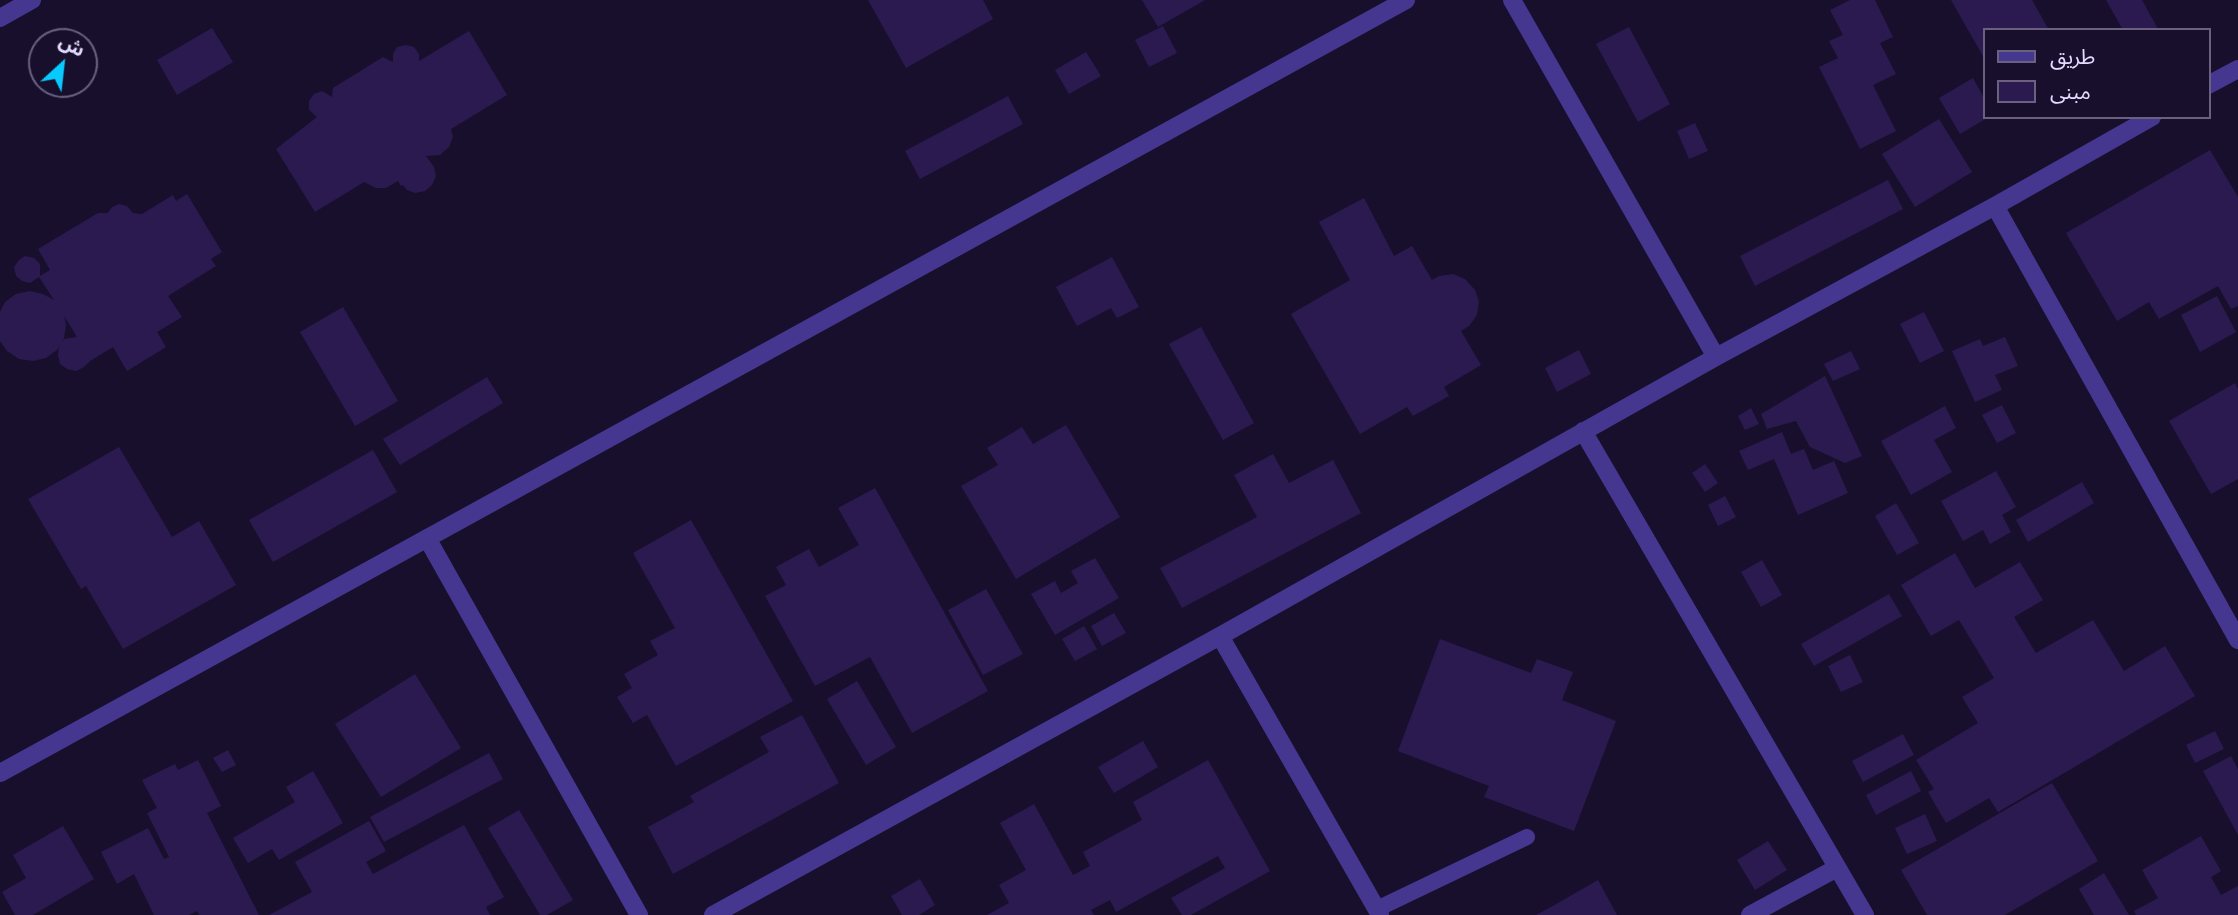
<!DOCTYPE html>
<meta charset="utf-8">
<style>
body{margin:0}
#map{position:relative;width:2238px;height:915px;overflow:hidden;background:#180f2d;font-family:Inter,"Noto Sans Arabic",sans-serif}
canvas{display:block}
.legend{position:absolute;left:1983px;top:28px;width:228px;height:91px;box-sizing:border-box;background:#180f2d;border:2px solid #6a6181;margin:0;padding:9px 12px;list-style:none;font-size:21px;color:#e4dcff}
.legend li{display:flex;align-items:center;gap:14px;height:35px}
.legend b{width:35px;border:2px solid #6a6181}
.north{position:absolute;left:28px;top:28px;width:70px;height:70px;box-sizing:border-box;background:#180f2d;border:2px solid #6a6181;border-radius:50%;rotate:27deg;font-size:19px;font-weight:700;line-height:28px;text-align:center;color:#e4dcff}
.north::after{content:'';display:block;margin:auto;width:24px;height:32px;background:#08caff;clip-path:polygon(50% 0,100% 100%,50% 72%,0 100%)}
</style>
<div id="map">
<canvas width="2238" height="915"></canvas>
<ul class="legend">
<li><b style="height:9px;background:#453790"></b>طريق</li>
<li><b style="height:19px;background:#2b1a50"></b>مبنى</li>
</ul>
<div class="north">ش</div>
</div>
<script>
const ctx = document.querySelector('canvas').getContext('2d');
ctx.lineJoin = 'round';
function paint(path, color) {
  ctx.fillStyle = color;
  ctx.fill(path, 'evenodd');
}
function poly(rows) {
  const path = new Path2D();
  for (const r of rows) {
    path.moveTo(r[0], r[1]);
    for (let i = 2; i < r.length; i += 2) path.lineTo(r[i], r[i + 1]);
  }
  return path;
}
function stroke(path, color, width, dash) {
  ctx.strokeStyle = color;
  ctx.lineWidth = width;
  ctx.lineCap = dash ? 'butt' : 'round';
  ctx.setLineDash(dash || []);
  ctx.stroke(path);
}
const building = poly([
 [868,0,983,0,993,19,906,68],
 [1142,0,1205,0,1158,27],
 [1850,0,1875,0,1893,37,1880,43,1896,74,1873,85,1896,131,1860,149,1819,67,1838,58,1829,41,1843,35,1830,10],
 [1951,0,2032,0,2049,30,1984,30,1984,58],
 [2106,0,2142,0,2158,29,2123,30],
 [1163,26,1177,53,1149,67,1135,40],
 [1629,27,1670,104,1638,122,1596,44],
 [212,28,233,62,177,95,157,60],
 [469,31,507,95,451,129,453,137,449,147,440,155,426,156,434,167,436,176,432,185,425,191,415,193,407,190,403,185,401,186,398,181,386,188,376,188,364,182,315,212,276,149,317,117,309,110,309,101,314,94,322,91,332,97,333,88,383,57,393,62,393,54,397,47,406,45,414,47,419,54,419,61],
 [1086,52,1101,76,1069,94,1055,70],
 [1973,78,1984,98,1984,117,1989,117,1960,134,1939,98],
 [1008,96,1023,124,920,179,905,151],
 [1939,119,1972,172,1915,207,1882,154],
 [1695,123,1708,151,1689,159,1677,131],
 [2210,150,2238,197,2238,306,2231,309,2218,286,2159,319,2149,302,2117,321,2066,233],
 [1888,180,1903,209,1755,286,1740,256],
 [187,194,222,252,211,259,216,266,168,296,182,317,157,332,166,347,127,371,113,347,90,361,84,367,76,371,67,369,60,364,58,355,59,346,64,339,77,337,64,316,66,325,64,338,57,350,46,358,33,361,19,359,7,351,0,341,0,312,5,302,16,294,30,291,43,294,54,300,39,277,30,283,22,281,16,276,14,267,19,260,25,256,34,258,40,264,40,276,50,270,38,249,98,213,108,213,112,207,119,204,127,206,133,213,142,214,173,195,176,201],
 [1364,198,1394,256,1412,246,1432,280,1439,276,1453,274,1465,279,1475,290,1479,302,1477,315,1469,326,1461,331,1481,365,1444,387,1449,396,1413,416,1407,407,1360,434,1291,314,1350,280,1319,222],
 [1112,257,1139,307,1117,318,1111,308,1077,326,1056,287],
 [2217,296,2236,332,2200,352,2181,315],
 [343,307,398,401,355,426,300,332],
 [1924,312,1944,351,1920,363,1900,324],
 [1201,327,1254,423,1223,440,1169,344],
 [2005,337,2018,366,1995,375,2002,390,1975,402,1952,351,1980,339,1983,346],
 [1579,350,1591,374,1557,392,1545,368],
 [1851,351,1860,369,1833,381,1824,364],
 [1825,376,1862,456,1845,463,1810,447,1796,421,1767,429,1761,414],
 [487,377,503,403,400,465,383,439],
 [2235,383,2238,389,2238,479,2211,494,2169,421],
 [2002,405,2016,433,1997,443,1982,415],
 [1945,406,1956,428,1934,440,1952,472,1911,495,1881,441],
 [1751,408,1759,424,1745,430,1738,416],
 [1066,425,1120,517,1016,579,961,486,998,465,987,448,1022,427,1033,444],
 [1782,432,1791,454,1804,449,1813,470,1834,461,1848,493,1798,515,1774,459,1748,470,1739,451],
 [119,447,172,537,199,521,236,585,123,649,86,586,81,589,28,499],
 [373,450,397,492,273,562,249,520],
 [1273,454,1289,483,1333,460,1361,513,1182,608,1160,568,1257,517,1234,475],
 [1705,464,1718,483,1705,492,1692,473],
 [1996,471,2016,507,2002,515,2011,532,1990,544,1983,530,1963,541,1941,501],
 [2082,482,2094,503,2028,542,2016,520],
 [875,488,988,691,912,733,870,657,815,686,765,596,786,585,776,567,809,549,819,567,859,545,838,508],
 [1725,496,1736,517,1718,526,1708,505],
 [1896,503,1919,543,1897,555,1875,516],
 [691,520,793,701,676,766,647,715,633,723,617,697,632,688,624,674,658,655,650,641,675,628,633,553],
 [1955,553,1975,588,2020,562,2043,600,2014,617,2036,653,2093,620,2124,671,2165,646,2195,696,1998,812,1989,798,1946,823,1928,792,1934,789,1916,760,1978,723,1962,697,1994,678,1959,620,1931,636,1901,585],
 [1095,558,1119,598,1055,635,1031,594,1055,581,1061,593,1078,583,1071,571],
 [1762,560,1782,595,1761,607,1741,572],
 [986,589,1023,654,983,675,948,610],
 [1889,594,1902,616,1814,666,1801,644],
 [1114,613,1126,633,1102,646,1091,626],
 [1084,626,1097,649,1075,661,1062,639],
 [1440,639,1531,673,1537,659,1573,672,1562,700,1616,721,1574,831,1484,797,1489,786,1398,751],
 [1850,655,1863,682,1841,692,1828,666],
 [415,674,461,748,381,797,335,724],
 [857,681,896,747,866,765,827,699],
 [802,715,839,783,673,874,648,827,694,802,690,796,769,752,760,737],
 [2215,731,2224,749,2195,763,2186,745],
 [1903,734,1914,755,1863,782,1852,761],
 [1143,741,1158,767,1114,793,1098,767],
 [228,750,236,765,222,772,213,758],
 [489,753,503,779,384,842,370,817],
 [2231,756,2238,769,2238,835,2203,771],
 [198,760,221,806,207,813,259,915,199,915,197,911,189,915,154,915,134,874,117,884,101,852,148,828,164,859,169,857,147,813,157,808,142,780,175,764,178,770],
 [1208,760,1270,871,1191,915,1182,915,1171,898,1225,868,1218,856,1116,912,1110,900,1091,910,1094,915,987,915,1009,903,999,885,1026,870,1000,823,1034,804,1073,875,1090,866,1083,852,1142,820,1133,802],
 [313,771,343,823,279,860,272,849,248,863,233,838,295,802,286,787],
 [1911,771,1921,791,1876,815,1866,795],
 [2052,783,2098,861,2005,915,1927,915,1901,870],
 [519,810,573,900,547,915,540,915,488,828],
 [1925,814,1937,841,1907,854,1895,828],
 [369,821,386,851,366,862,373,874,464,825,504,897,486,907,490,915,269,915,312,892,295,862],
 [63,826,94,879,33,915,15,915,2,892,26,878,13,855],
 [2201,836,2221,871,2211,877,2221,895,2238,886,2238,915,2136,915,2134,911,2158,898,2142,870],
 [1768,841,1787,870,1755,890,1737,860],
 [2104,873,2129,915,2094,915,2079,889],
 [920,879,935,905,919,915,902,915,891,896],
 [1598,880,1617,915,1536,915,1558,903]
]);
const lane = poly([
 [1377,909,1527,837]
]);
const street = poly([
 [1512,0,1716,357],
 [0,18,32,0],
 [2208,85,2238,69],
 [1995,206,2238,640],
 [1583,431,1865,915],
 [427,538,639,915],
 [1220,636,1380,915],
 [0,773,1406,0],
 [713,915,1220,636,1716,357,1995,206,2152,117],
 [1750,915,1837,868]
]);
paint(building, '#2b1a50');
stroke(lane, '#453790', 16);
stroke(street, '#453790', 18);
</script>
